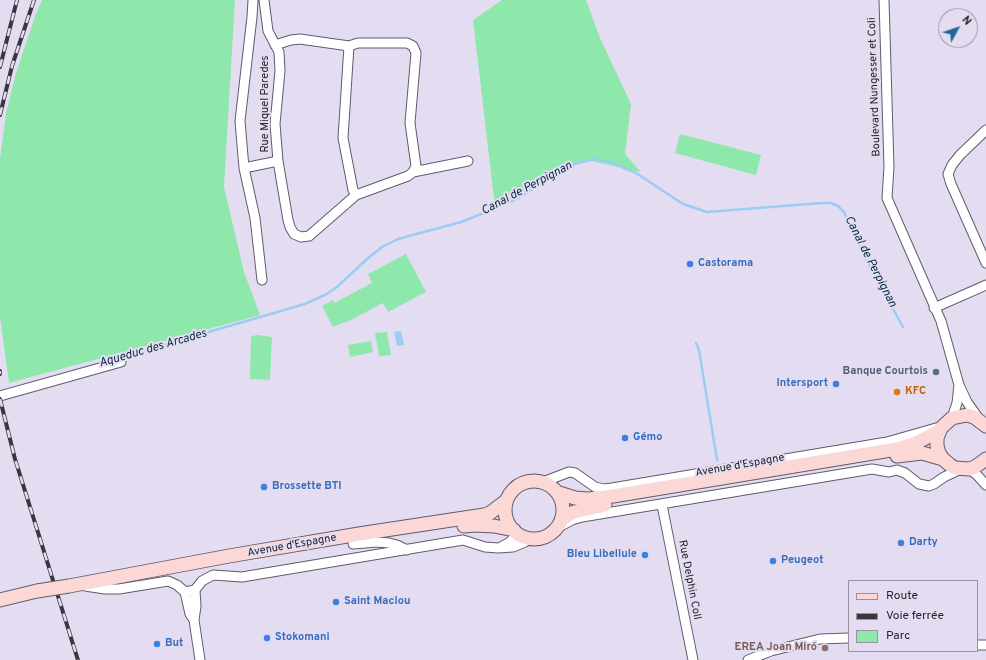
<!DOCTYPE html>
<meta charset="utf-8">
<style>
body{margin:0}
#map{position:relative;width:986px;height:660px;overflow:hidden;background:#e4ddf1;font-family:Overpass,sans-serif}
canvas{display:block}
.legend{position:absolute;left:848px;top:580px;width:130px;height:72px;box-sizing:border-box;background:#e4ddf1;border:1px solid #9892a1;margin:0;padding:5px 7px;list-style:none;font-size:12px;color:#252229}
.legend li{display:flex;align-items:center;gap:8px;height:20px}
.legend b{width:20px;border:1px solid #9892a1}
.north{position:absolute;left:938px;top:8px;width:40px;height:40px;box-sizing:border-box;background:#e4ddf1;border:1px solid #9892a1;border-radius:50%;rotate:50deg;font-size:11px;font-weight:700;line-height:16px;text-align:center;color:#252229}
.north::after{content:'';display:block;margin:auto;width:14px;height:18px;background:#23689d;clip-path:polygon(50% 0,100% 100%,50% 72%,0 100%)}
</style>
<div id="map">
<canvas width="986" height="660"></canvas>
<ul class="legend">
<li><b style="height:5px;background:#fbd7d5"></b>Route</li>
<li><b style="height:5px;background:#3a363f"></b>Voie ferrée</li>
<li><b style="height:11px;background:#8fe8ab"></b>Parc</li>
</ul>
<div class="north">N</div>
</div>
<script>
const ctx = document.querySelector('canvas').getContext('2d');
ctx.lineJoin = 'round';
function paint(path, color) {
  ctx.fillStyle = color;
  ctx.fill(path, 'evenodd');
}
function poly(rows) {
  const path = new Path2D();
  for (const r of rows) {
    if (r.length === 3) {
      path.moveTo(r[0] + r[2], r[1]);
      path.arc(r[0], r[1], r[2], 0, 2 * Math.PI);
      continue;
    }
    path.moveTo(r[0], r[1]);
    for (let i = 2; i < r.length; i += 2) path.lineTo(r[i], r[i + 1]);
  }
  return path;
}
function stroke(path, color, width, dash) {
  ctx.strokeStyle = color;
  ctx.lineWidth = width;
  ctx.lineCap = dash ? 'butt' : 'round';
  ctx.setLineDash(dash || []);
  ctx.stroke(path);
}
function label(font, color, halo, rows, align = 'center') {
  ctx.font = font + ' Overpass,sans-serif';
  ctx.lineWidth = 4;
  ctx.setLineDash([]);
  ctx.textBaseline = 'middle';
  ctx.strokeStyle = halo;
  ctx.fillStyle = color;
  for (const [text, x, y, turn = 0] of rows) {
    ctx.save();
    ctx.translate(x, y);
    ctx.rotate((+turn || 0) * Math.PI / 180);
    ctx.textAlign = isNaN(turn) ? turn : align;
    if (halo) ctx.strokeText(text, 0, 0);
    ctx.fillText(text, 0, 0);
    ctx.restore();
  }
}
const green = poly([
 [42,0,235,0,224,187,244,272,260,315,9,383,0,317,0,159,6,113,16,73,35,16],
 [502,0,586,0,600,38,631,104,625,154,641,172,586,160,495,207,473,20],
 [680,134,761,155,756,175,675,153],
 [406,254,426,292,388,312,383,303,345,323,344,322,333,327,322,306,333,300,334,303,372,283,368,274],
 [387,332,391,355,379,356,375,333],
 [258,335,272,337,270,380,250,379,251,336],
 [371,341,373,352,350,357,348,345]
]);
const water = poly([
 [401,331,404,345,397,346,394,332]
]);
const stream = poly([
 [696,343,699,350,717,460],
 [74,371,305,304,325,295,337,287,367,259,382,247,398,239,461,222,494,209,518,198,574,164,595,159,610,162,636,173,683,204,707,212,822,203,831,203,838,206,844,212,868,263,903,327]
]);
const minor = poly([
 [253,0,252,17,240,121,244,168,255,218,262,280],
 [264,0,268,31,279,52,280,71,275,124,278,161,288,220,290,227,294,234,301,237,309,236,356,195,408,176,413,172,468,161],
 [884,0,889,167,887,198,941,321,959,385,967,402,979,419],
 [275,45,291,40,300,39,349,46,358,43,407,43,413,46,416,53,410,123,416,166,413,172],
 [349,46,343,138,353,190,356,195],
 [986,130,960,155,952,165,948,174,951,184,986,263],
 [244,168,278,161],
 [934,308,986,285],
 [0,396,121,362],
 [952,418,957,403,959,385],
 [969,469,977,475,986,485],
 [543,482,569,472,575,473,595,487,604,489,612,488,887,442,936,428],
 [662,505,693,660],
 [559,527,572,520,582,517,872,469,889,472,897,470,905,473,919,484,929,486,934,484,944,477,961,469],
 [353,544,377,542,389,543,397,545,407,550],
 [501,547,510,542,517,534],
 [85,586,105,589,119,589,168,581,177,585,185,592],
 [185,592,195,590,202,581,213,575,242,577,463,540,485,547,498,548,513,547,525,542,530,539],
 [185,592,190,614,194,620,200,660],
 [194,620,196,606,195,590],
 [977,645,986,645],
 [748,660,771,651,820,639,849,638]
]);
const secondary = poly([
 [986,426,974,417,967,415,952,418,941,428,937,438,937,446,939,453,943,459,950,465,955,468,969,469,975,467,986,459],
 [897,456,922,453,943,459],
 [534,510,29],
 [559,493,575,498,589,499,613,496,897,449,914,444,939,431],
 [563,518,574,512,605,505],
 [464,526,475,525,494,526,514,530],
 [69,586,229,556,359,534,484,515,490,513,506,501],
 [0,600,37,591]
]);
const rail = poly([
 [0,67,17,0],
 [0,115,12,66,34,0],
 [0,371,0,374],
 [0,399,15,459,78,660]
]);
const secondaryBridge = poly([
 [37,591,69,586]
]);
const markers = [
 [690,264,4,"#3f7fe0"],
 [936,372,4,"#5c6f8a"],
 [836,384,4,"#3f7fe0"],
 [897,392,4,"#e8710a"],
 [625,438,4,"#3f7fe0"],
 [264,487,4,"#3f7fe0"],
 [901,543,4,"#3f7fe0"],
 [645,555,4,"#3f7fe0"],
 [773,561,4,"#3f7fe0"],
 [336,602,4,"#3f7fe0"],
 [267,638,4,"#3f7fe0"],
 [157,644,4,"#3f7fe0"],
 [825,648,4,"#8d6e63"]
];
const streetNames = [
 ["Boulevard Nungesser et Coli",875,87,-92],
 ["Rue Miquel Paredes",266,104,-90],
 ["Avenue d'Espagne",740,466,-10],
 ["Avenue d'Espagne",292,546,-10],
 ["Rue Delphin Coll",689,580,79]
];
const shopNames = [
 ["Castorama",698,264],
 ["Intersport",828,384,"right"],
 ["Gémo",633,438],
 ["Brossette BTI",272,487],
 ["Darty",909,543],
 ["Bleu Libellule",637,555,"right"],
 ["Peugeot",781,561],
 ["Saint Maclou",344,602],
 ["Stokomani",275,638],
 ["But",165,644]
];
const serviceNames = [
 ["Banque Courtois",928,372]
];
const foodNames = [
 ["KFC",905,392]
];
const educationNames = [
 ["EREA Joan Miró",817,648]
];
const waterNames = [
 ["Canal de Perpignan",527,189,-28],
 ["Canal de Perpignan",870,262,63],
 ["Aqueduc des Arcades",153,349,-16]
];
paint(green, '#8fe8ab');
paint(water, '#9ccbf4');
stroke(stream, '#9ccbf4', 2.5);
stroke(minor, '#615b6c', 11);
stroke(secondary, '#615b6c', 15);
stroke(minor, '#fff', 9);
stroke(secondary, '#fbd7d5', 13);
stroke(rail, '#3a363f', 4);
stroke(rail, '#e4ddf1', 2.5, [8]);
stroke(secondaryBridge, '#615b6c', 15, []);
stroke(secondaryBridge, '#fbd7d5', 13);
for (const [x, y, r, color] of markers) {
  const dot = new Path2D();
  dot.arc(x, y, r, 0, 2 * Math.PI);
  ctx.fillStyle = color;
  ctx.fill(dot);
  stroke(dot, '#e4ddf1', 1.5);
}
label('11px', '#252229', '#e4ddf1', streetNames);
label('bold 11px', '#366cbe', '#e4ddf1', shopNames, 'left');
label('bold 11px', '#4e5e75', '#e4ddf1', serviceNames, 'right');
label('bold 11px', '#c56008', '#e4ddf1', foodNames, 'left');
label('bold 11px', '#785e54', '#e4ddf1', educationNames, 'right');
label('italic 12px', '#082c46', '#e4ddf1', waterNames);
</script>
